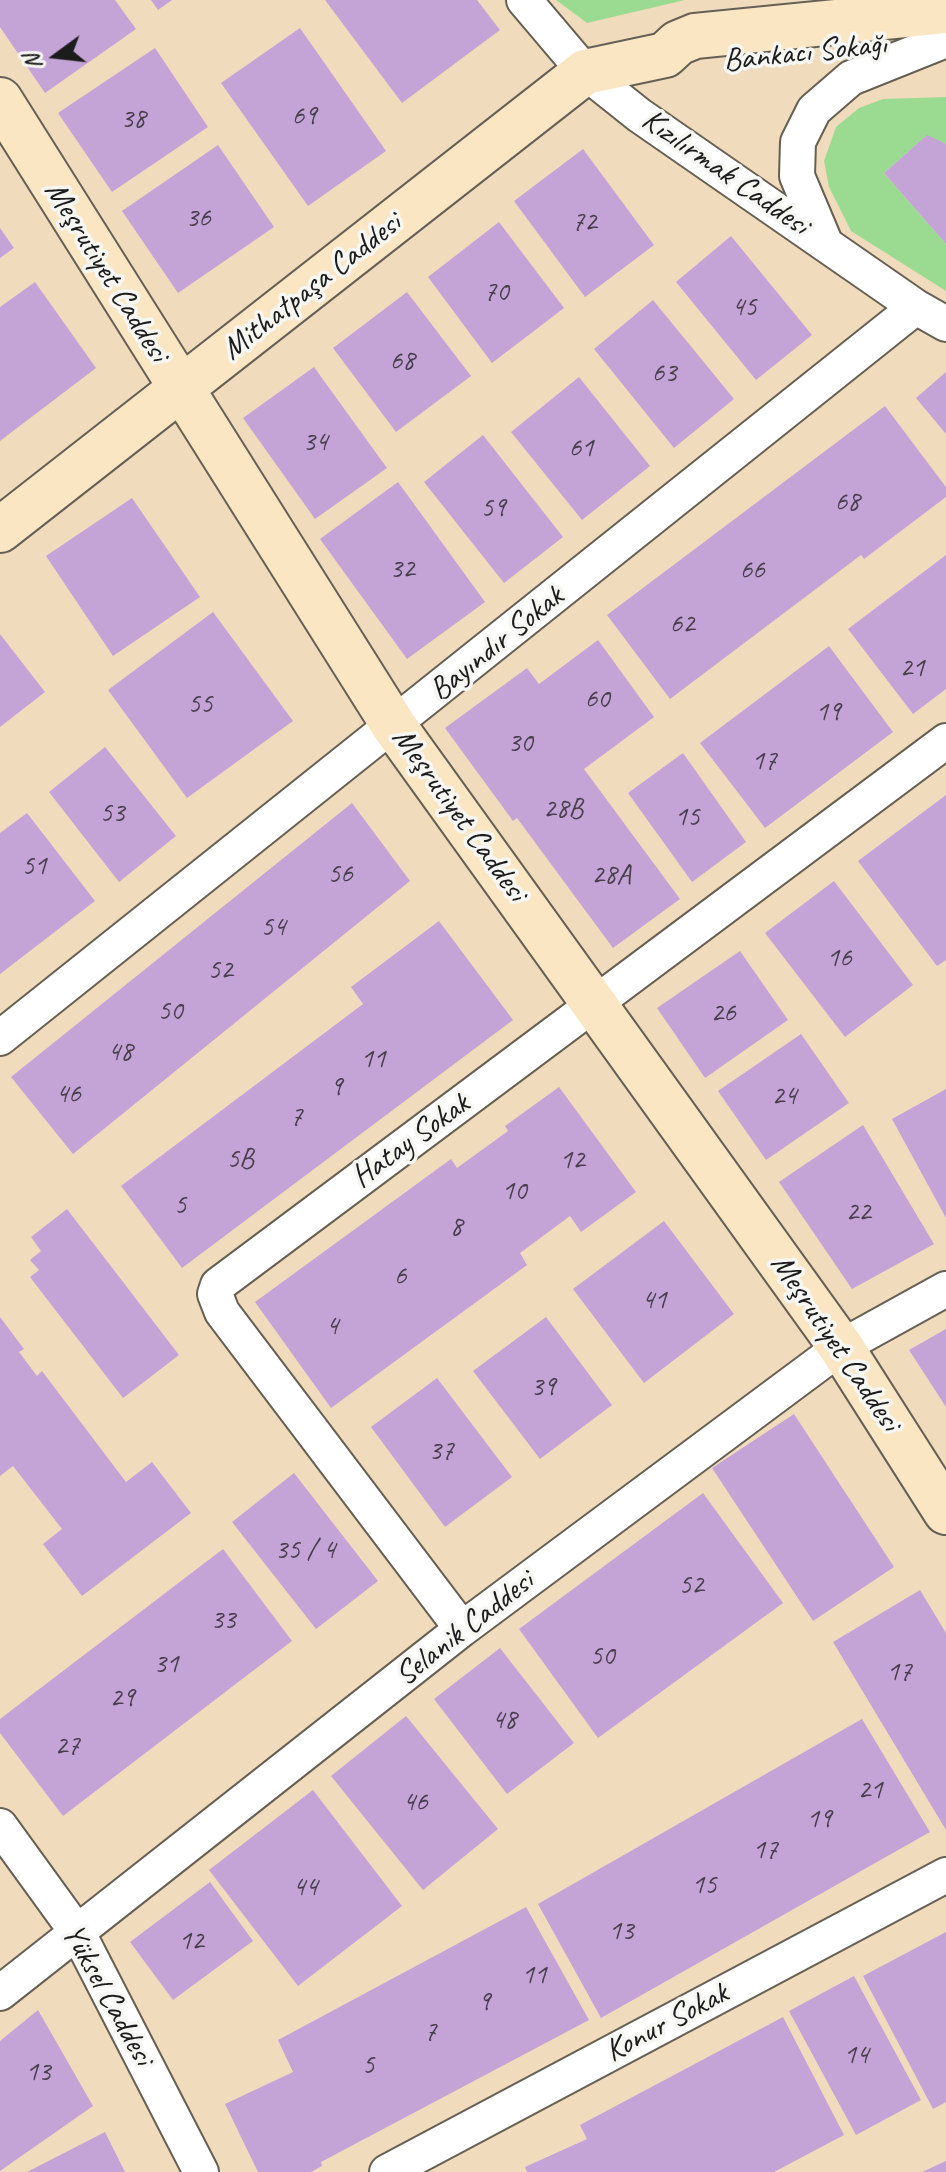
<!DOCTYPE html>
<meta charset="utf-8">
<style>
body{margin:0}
#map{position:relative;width:946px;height:2172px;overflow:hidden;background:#f0dcbc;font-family:Caveat,sans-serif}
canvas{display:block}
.north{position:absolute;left:16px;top:16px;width:80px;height:80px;-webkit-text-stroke:6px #f6f6f2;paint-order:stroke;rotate:255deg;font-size:22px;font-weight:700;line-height:32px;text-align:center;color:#1c1c1c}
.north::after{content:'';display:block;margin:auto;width:28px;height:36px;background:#1c1c1c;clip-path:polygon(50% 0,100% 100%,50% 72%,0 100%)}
</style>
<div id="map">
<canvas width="946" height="2172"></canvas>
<div class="north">N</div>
</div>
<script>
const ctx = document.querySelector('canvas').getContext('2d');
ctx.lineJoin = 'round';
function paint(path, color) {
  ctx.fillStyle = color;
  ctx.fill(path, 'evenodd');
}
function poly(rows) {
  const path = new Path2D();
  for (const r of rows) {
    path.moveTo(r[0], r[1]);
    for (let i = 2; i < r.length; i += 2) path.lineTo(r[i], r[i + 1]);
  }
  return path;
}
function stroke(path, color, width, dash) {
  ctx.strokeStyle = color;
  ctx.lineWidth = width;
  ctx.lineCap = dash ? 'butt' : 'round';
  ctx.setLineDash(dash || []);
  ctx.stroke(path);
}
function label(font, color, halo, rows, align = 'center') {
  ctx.font = font + ' Caveat,sans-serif';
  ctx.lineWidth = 7;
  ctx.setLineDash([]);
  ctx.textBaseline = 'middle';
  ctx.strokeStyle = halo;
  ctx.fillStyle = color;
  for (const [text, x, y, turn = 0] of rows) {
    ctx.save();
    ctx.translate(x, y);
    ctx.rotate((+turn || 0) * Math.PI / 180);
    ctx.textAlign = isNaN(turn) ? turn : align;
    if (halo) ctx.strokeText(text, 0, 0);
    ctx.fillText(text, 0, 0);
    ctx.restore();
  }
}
const green = poly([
 [556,0,685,0,587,23],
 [946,97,946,144,926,136,884,173,946,244,946,291,851,231,829,187,824,161,836,127,859,108,883,99]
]);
const building = poly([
 [0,0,115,0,136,29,45,93,0,27],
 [151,0,172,0,158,10],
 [325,0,477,0,500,30,402,103],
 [300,28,386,151,308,206,221,83],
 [155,48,208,127,112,192,58,113],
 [927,135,946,144,946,244,884,173],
 [218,145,274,227,178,293,122,211],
 [583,149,654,245,585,297,514,201],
 [499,222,564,308,492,363,428,277],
 [0,228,14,248,0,258],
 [731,236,812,335,756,380,676,282],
 [35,282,96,368,0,441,0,307],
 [407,292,471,376,396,432,333,348],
 [653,300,734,399,674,448,594,349],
 [314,367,387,468,315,519,243,418],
 [946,372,946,434,916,398],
 [579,377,650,466,582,520,511,432],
 [885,406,946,487,946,497,864,559,861,555,670,699,607,615],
 [483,435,563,537,504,583,424,482],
 [398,482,485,602,407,659,320,539],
 [132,498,200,597,113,656,46,556],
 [946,555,946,689,913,714,848,629],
 [213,612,293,721,187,798,108,690],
 [0,634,45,692,0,727],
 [598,640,654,717,584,769,680,899,613,948,517,818,513,821,445,728,527,668,539,684],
 [829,646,893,732,765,828,700,743],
 [105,747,176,836,119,882,49,792],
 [683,753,746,842,692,882,628,793],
 [946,795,946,960,937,966,858,861],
 [352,803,410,881,73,1154,11,1077],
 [27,813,95,901,0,974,0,833],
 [834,881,913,985,845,1037,765,933],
 [439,921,513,1020,182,1268,121,1186,363,1004,351,987],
 [740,951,788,1020,705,1078,657,1008],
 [801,1034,849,1103,766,1160,718,1091],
 [559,1087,636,1192,581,1232,570,1216,520,1253,527,1265,331,1408,255,1302,451,1159,457,1168,508,1131,505,1126],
 [946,1089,946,1218,892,1119],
 [863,1125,934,1244,852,1289,779,1182],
 [67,1209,179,1355,123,1398,30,1277,39,1270,30,1260,41,1251,31,1237],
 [664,1221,734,1314,644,1383,573,1289],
 [0,1317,24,1349,19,1352,37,1376,42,1371,126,1482,152,1462,191,1513,82,1596,43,1544,62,1529,13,1466,0,1476],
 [546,1317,612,1405,540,1459,473,1371],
 [946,1329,946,1407,909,1350],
 [437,1378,512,1477,445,1527,371,1427],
 [794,1414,894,1567,813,1621,712,1468],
 [294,1473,378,1581,316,1629,232,1522],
 [703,1493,783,1603,598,1738,519,1629],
 [223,1549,292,1641,63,1816,0,1733,0,1719],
 [920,1590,946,1633,946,1830,833,1642],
 [500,1648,574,1743,507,1794,434,1699],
 [406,1716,498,1829,423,1890,331,1776],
 [862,1719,930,1832,601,2018,538,1904],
 [313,1790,402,1906,298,1986,209,1870],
 [210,1882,253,1941,173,2000,130,1942],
 [526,1907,589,2020,321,2162,322,2166,311,2172,258,2172,225,2104,293,2072,278,2040],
 [946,1932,946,2102,933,2109,863,1976],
 [854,1976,921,2100,856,2135,789,2011],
 [38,2010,93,2106,0,2171,0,2041],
 [783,2017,844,2135,774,2172,527,2172,525,2167,587,2139,580,2125],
 [105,2132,125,2172,27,2172],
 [946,2161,946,2172,922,2172]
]);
const street = poly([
 [524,0,585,72,639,115,916,307,946,324],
 [824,240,797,176,798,142,814,110,851,78,946,40],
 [0,1038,916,307],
 [462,1629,222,1312,215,1294,218,1285,946,741],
 [0,1826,79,1935,201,2172],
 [0,1993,462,1629,841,1347,946,1289],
 [387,2172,946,1875]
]);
const secondary = poly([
 [0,100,394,726,841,1347,946,1512],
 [0,530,585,72,665,55,678,43,695,36,946,11]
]);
const numberNames = [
 ["69",304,117],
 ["38",133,120],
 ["36",198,219],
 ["72",584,223],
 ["70",496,293],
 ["45",744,308],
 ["68",402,362],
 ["63",664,374],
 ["34",315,443],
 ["61",581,449],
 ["68",847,503],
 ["59",493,509],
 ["32",402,570],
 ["66",752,571],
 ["62",682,625],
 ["21",912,669],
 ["60",597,700],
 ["55",200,705],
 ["19",828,713],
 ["30",520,744],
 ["17",764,762],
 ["28B",563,810],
 ["53",112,814],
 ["15",687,818],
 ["51",34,867],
 ["56",340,875],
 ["28A",611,876],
 ["54",273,928],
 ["16",839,959],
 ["52",220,971],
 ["50",170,1012],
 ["26",723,1014],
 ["48",120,1053],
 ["11",373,1060],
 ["9",336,1088],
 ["46",68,1095],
 ["24",784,1097],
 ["7",296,1118],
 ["5B",240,1160],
 ["12",572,1161],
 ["10",514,1192],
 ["5",180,1206],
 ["22",858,1213],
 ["8",456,1228],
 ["6",400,1277],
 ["41",654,1301],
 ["4",332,1327],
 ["39",543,1388],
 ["37",441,1452],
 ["35 / 4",305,1551],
 ["52",691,1586],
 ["33",223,1621],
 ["50",602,1657],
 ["31",166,1665],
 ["17",899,1673],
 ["29",122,1699],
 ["48",504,1721],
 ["27",67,1747],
 ["21",870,1791],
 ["46",415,1803],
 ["19",819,1820],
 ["17",765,1851],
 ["15",704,1886],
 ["44",305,1888],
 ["13",621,1932],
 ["12",191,1942],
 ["11",534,1976],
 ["9",484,2003],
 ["7",430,2033],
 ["14",856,2056],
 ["5",368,2066],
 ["13",38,2073]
];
const streetNames = [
 ["Bankacı Sokağı",805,53,-6],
 ["Kızılırmak Caddesi",725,173,35],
 ["Meşrutiyet Caddesi",106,272,58],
 ["Mithatpaşa Caddesi",312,287,-38],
 ["Bayındır Sokak",497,644,-39],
 ["Meşrutiyet Caddesi",459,815,54],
 ["Hatay Sokak",411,1141,-36],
 ["Meşrutiyet Caddesi",835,1343,56],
 ["Selanik Caddesi",465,1629,-38],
 ["Yüksel Caddesi",107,1995,61],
 ["Konur Sokak",667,2023,-28]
];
paint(green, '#9bdb91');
paint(building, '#c4a3d7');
stroke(street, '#665f54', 38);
stroke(secondary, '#665f54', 48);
stroke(street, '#fff', 34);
stroke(secondary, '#fbe6c4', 44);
label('28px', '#463e4b', null, numberNames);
label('32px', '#1c1c1c', '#f6f6f2', streetNames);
</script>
